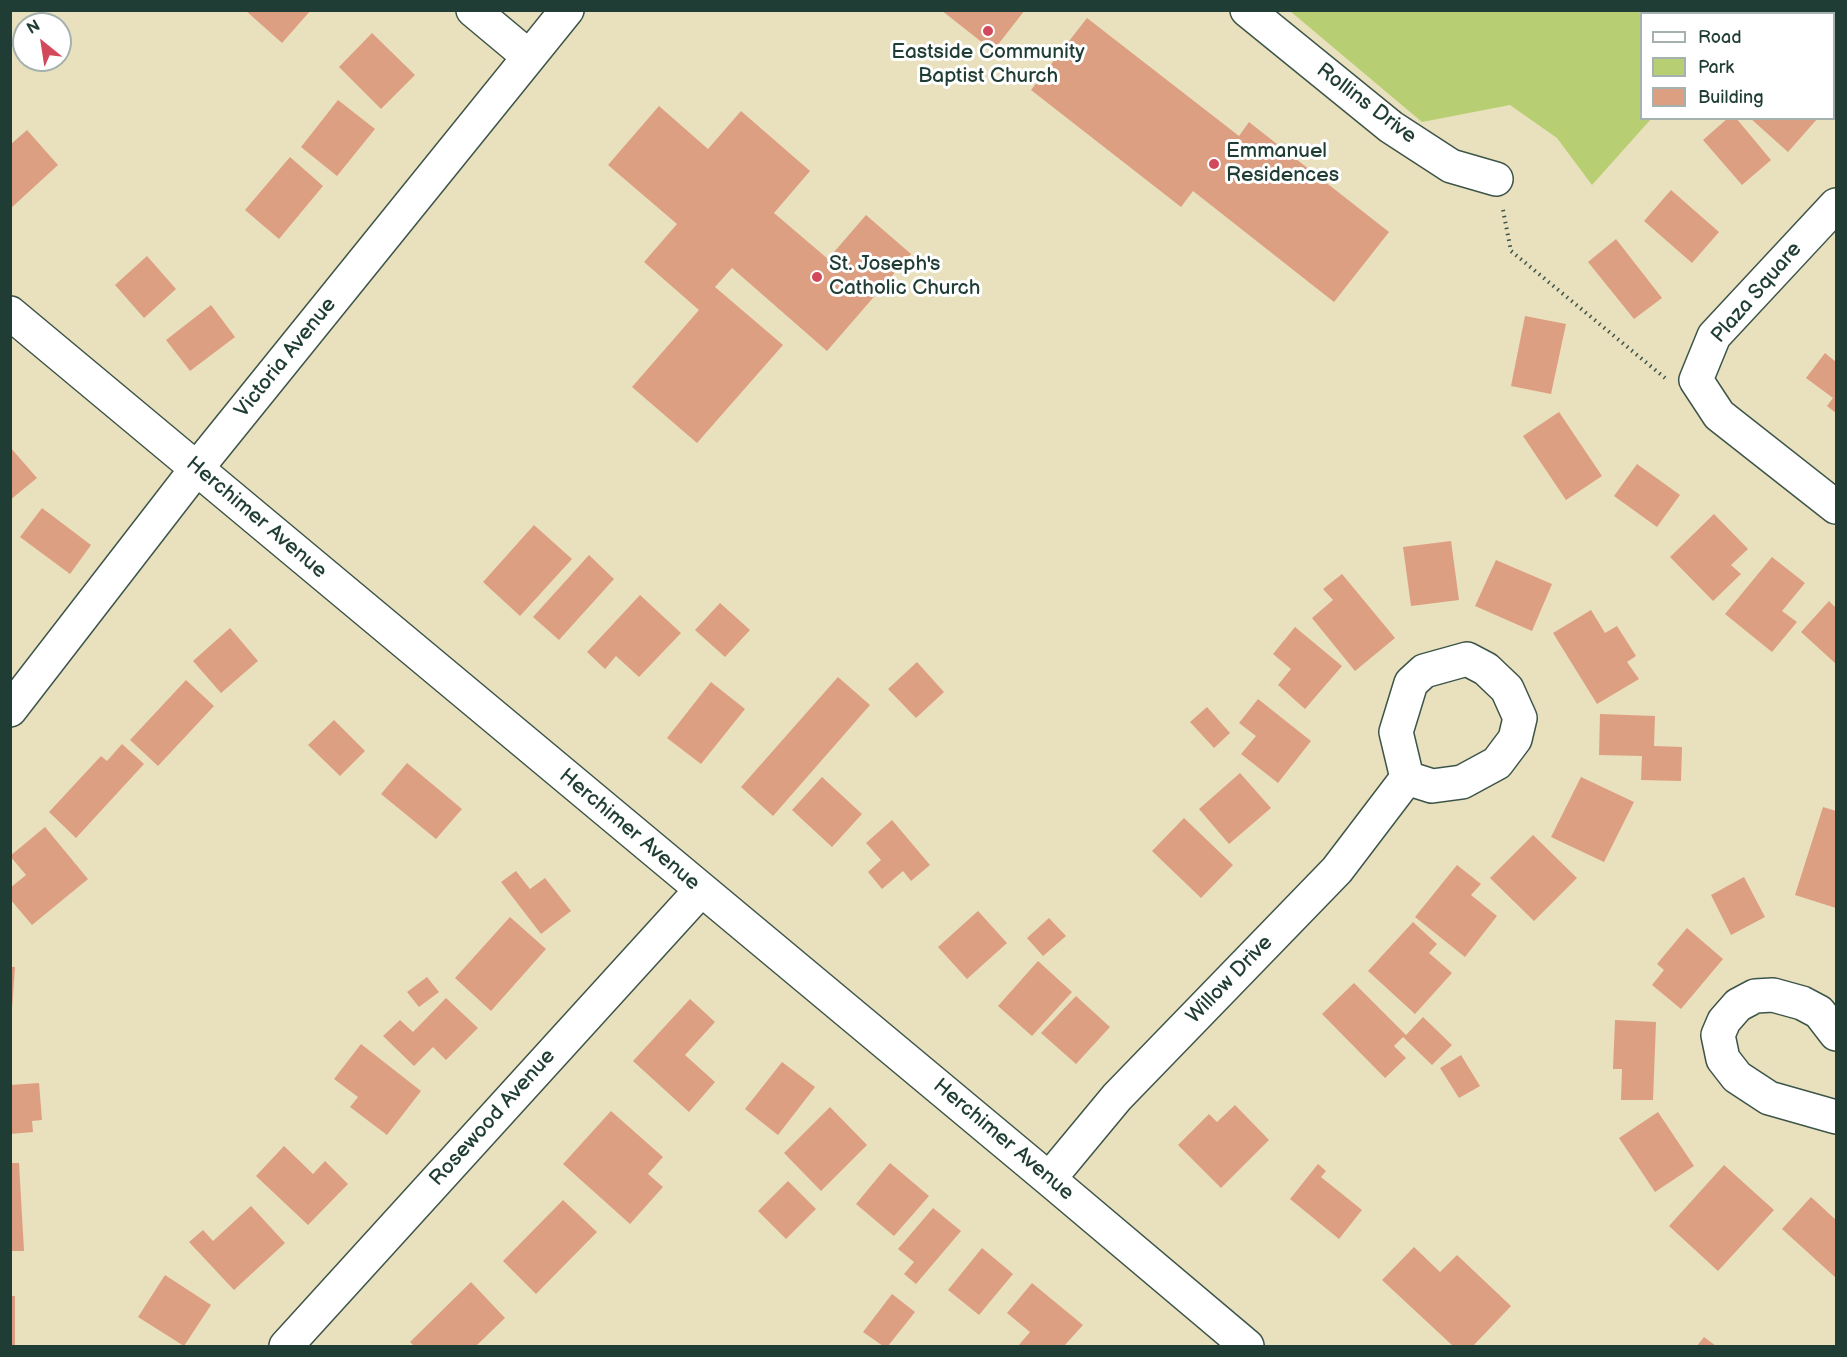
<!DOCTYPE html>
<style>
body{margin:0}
#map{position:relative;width:1847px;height:1357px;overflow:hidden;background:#e9e0bd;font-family:"Balsamiq Sans",sans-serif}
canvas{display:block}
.frame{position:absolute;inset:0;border:12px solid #1f3d34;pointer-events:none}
.legend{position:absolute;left:1640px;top:12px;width:195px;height:108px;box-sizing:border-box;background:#fff;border:2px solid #a5b1ae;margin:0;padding:8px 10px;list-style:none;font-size:18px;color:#1f3d34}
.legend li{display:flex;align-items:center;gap:12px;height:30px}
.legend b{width:30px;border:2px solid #a5b1ae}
.north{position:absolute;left:12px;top:12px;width:60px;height:60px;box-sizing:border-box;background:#fff;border:2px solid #a5b1ae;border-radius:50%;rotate:330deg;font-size:16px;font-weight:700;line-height:24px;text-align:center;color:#1f3d34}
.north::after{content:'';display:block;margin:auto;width:21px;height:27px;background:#d1495b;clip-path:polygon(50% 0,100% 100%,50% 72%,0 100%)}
</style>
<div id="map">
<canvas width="1847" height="1357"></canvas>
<div class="frame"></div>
<ul class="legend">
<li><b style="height:8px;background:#fff"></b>Road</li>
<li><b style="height:16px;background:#b8ce72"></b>Park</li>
<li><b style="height:16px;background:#dd9f82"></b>Building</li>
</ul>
<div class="north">N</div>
</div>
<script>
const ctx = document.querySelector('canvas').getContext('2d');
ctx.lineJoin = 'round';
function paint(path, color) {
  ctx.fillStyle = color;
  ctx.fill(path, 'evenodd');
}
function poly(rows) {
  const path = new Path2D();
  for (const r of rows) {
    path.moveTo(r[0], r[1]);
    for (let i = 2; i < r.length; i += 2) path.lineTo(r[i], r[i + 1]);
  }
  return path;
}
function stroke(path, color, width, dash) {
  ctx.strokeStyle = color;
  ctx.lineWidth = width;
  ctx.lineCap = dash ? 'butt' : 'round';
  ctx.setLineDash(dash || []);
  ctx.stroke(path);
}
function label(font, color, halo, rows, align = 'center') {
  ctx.font = font + ' "Balsamiq Sans",sans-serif';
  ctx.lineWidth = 6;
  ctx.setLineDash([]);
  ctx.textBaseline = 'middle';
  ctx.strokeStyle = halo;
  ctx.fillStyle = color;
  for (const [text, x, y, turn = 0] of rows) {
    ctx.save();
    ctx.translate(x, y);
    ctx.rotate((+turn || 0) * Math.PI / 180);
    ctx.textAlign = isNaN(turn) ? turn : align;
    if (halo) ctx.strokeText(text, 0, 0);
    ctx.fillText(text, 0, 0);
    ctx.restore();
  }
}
const green = poly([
 [1290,11,1747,11,1744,14,1642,14,1642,118,1651,119,1592,185,1557,138,1510,105,1422,122]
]);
const building = poly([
 [245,10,311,10,282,43],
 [941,10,1025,10,993,51],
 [1087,18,1239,136,1249,122,1389,232,1334,302,1193,191,1181,207,1031,90],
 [372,33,415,75,381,109,339,67],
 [1836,43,1836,70,1834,67,1834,47],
 [338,100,375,129,337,176,301,147],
 [659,106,708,149,741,111,810,171,774,213,828,259,866,215,911,254,827,351,732,268,715,287,783,345,697,443,632,387,699,310,644,262,677,224,608,165],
 [1728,118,1736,118,1771,160,1742,185,1703,140],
 [1750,118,1818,118,1788,152],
 [27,130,58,165,10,209,10,145],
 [290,157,323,186,279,239,245,210],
 [1671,190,1719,232,1692,263,1644,221],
 [1616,239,1662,298,1634,319,1588,262],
 [147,256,176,289,144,318,115,285],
 [211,305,235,337,190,371,166,340],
 [1525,316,1566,324,1551,394,1511,386],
 [1825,353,1836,362,1836,413,1827,406,1833,398,1806,378],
 [1559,412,1602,476,1566,500,1523,436],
 [10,447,37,478,10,500],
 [1637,464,1680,495,1657,527,1614,496],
 [42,508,91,545,70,574,20,537],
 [1714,514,1748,549,1731,565,1741,574,1713,601,1670,557],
 [534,525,572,559,520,616,483,582],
 [1451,541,1459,600,1411,606,1403,547],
 [589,555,614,579,559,640,533,617],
 [1772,557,1805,583,1782,611,1797,622,1772,652,1725,614],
 [1496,560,1552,584,1532,631,1475,606],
 [1342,574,1395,638,1355,671,1312,618,1333,600,1323,589],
 [640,595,681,633,639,677,616,656,605,669,587,652],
 [1829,601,1836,608,1836,664,1801,632],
 [720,603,750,630,725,657,695,630],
 [1591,610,1605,633,1617,626,1636,656,1627,662,1639,679,1597,704,1553,633],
 [1295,627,1342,666,1305,709,1278,685,1291,669,1273,654],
 [230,628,258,661,221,693,193,661],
 [917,662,944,692,916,718,888,689],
 [838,677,870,705,773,816,741,787],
 [186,680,214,706,158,766,130,740],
 [711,682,745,709,701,764,667,738],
 [1258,699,1311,741,1278,783,1241,754,1256,736,1239,723],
 [1207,707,1230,733,1214,748,1190,722],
 [1600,714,1655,716,1654,746,1682,747,1681,781,1641,780,1642,756,1599,755],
 [334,720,365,751,340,776,308,745],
 [122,744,144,764,76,838,49,812,101,756,107,761],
 [407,763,462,809,436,839,381,794],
 [1240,773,1271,808,1229,844,1199,809],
 [822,777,862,814,832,847,792,810],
 [1581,777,1634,802,1604,862,1551,837],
 [1823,807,1836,811,1836,908,1795,895],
 [1184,818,1233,865,1201,898,1152,851],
 [892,820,930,865,911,881,903,871,882,889,868,872,881,860,866,843],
 [45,827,88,879,32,925,10,899,10,888,26,875,10,856],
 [1533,835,1577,878,1534,921,1490,878],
 [1457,865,1481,884,1471,895,1497,916,1465,957,1415,917],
 [516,871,530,889,545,878,571,911,541,934,501,882],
 [1744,877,1765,917,1731,935,1711,895],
 [978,911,1007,943,967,979,938,947],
 [510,917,546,949,491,1011,455,978],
 [1049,918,1066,936,1043,956,1027,938],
 [1413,922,1437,944,1429,953,1452,973,1415,1014,1368,971],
 [1687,928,1723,959,1681,1009,1652,985,1664,970,1657,964],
 [1038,961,1072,992,1032,1036,998,1006],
 [10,967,15,967,12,1009,10,1009],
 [427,977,439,992,419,1007,407,992],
 [1354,983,1406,1035,1423,1017,1452,1045,1432,1065,1403,1037,1394,1046,1406,1058,1385,1078,1322,1014],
 [1076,996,1110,1027,1076,1064,1041,1033],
 [446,998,478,1028,446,1060,433,1047,414,1066,383,1036,400,1020,413,1032],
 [690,999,715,1022,685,1055,715,1082,689,1112,633,1061],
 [1615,1020,1656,1022,1653,1100,1621,1100,1622,1069,1613,1069],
 [361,1044,421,1091,387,1135,350,1107,358,1097,334,1079],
 [1461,1055,1480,1086,1459,1098,1440,1068],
 [782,1062,815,1087,778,1135,745,1109],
 [39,1083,42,1120,32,1121,33,1132,10,1134,10,1085],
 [1235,1105,1269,1140,1221,1188,1178,1145,1209,1114,1217,1122],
 [830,1107,867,1145,821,1191,784,1153],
 [611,1111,663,1157,648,1174,663,1187,630,1224,563,1164],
 [1658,1112,1694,1166,1655,1192,1619,1138],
 [284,1146,313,1174,325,1161,348,1184,308,1225,256,1176],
 [10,1163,19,1163,24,1251,10,1251],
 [890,1163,929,1196,894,1236,856,1204],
 [1318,1164,1326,1171,1321,1177,1362,1210,1339,1239,1290,1199],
 [1724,1165,1774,1210,1718,1271,1669,1226],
 [788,1181,816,1209,786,1239,758,1211],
 [1811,1197,1836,1220,1836,1278,1782,1229],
 [563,1200,597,1232,536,1294,503,1261],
 [251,1206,285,1243,234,1290,189,1242,203,1230,213,1241],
 [933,1208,961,1231,916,1284,904,1274,914,1262,898,1249],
 [1414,1247,1440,1272,1457,1255,1511,1306,1473,1346,1453,1346,1382,1280],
 [982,1248,1013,1274,979,1315,948,1290],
 [165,1275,211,1305,184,1346,138,1317],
 [471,1282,505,1318,476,1346,414,1346,410,1342],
 [1032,1283,1083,1325,1064,1346,1018,1346,1030,1332,1007,1313],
 [892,1294,915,1312,888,1346,883,1346,863,1332],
 [10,1296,15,1296,15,1346,10,1346],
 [1704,1337,1716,1346,1697,1346]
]);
const path = poly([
 [1503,210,1511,251,1665,378]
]);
const minor = poly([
 [473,10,528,56],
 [1247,10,1391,127,1451,166,1496,179],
 [1836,205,1714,336,1696,380,1719,415,1836,507],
 [10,313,1049,1179,1247,1346],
 [10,710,197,468,567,10],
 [1836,1034,1819,1012,1802,1003,1773,995,1755,996,1738,1005,1724,1021,1718,1035,1723,1059,1737,1077,1769,1098,1836,1117],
 [1049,1179,1117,1097,1337,870,1407,778,1432,786,1462,782,1497,763,1515,739,1520,718,1507,689,1486,669,1467,659,1424,671,1411,683,1396,732,1407,778],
 [286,1346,701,890]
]);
const markers = [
 [988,31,6,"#d1495b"],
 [1214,164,6,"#d1495b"],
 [817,277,6,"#d1495b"]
];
const poiNames = [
 ["Eastside Community",988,53,"center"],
 ["Baptist Church",988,77,"center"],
 ["Emmanuel",1226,152],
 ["Residences",1226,176],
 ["St. Joseph's",829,265],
 ["Catholic Church",829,289]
];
const streetNames = [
 ["Rollins Drive",1366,104,37],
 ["Plaza Square",1757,293,-49],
 ["Victoria Avenue",286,358,-51],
 ["Herchimer Avenue",256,518,40],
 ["Herchimer Avenue",629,830,40],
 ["Willow Drive",1230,980,-46],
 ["Rosewood Avenue",493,1118,-48],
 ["Herchimer Avenue",1003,1140,40]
];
paint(green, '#b8ce72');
paint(building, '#dd9f82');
stroke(minor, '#3d5549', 36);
stroke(path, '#3d5549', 4, [1.5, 4.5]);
stroke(minor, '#fff', 33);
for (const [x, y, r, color] of markers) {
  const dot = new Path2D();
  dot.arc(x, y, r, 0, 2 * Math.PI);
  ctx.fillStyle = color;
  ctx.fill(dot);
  stroke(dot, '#fff', 2);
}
label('21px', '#1f3d34', '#fff', poiNames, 'left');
label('21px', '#1f3d34', '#fff', streetNames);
</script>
